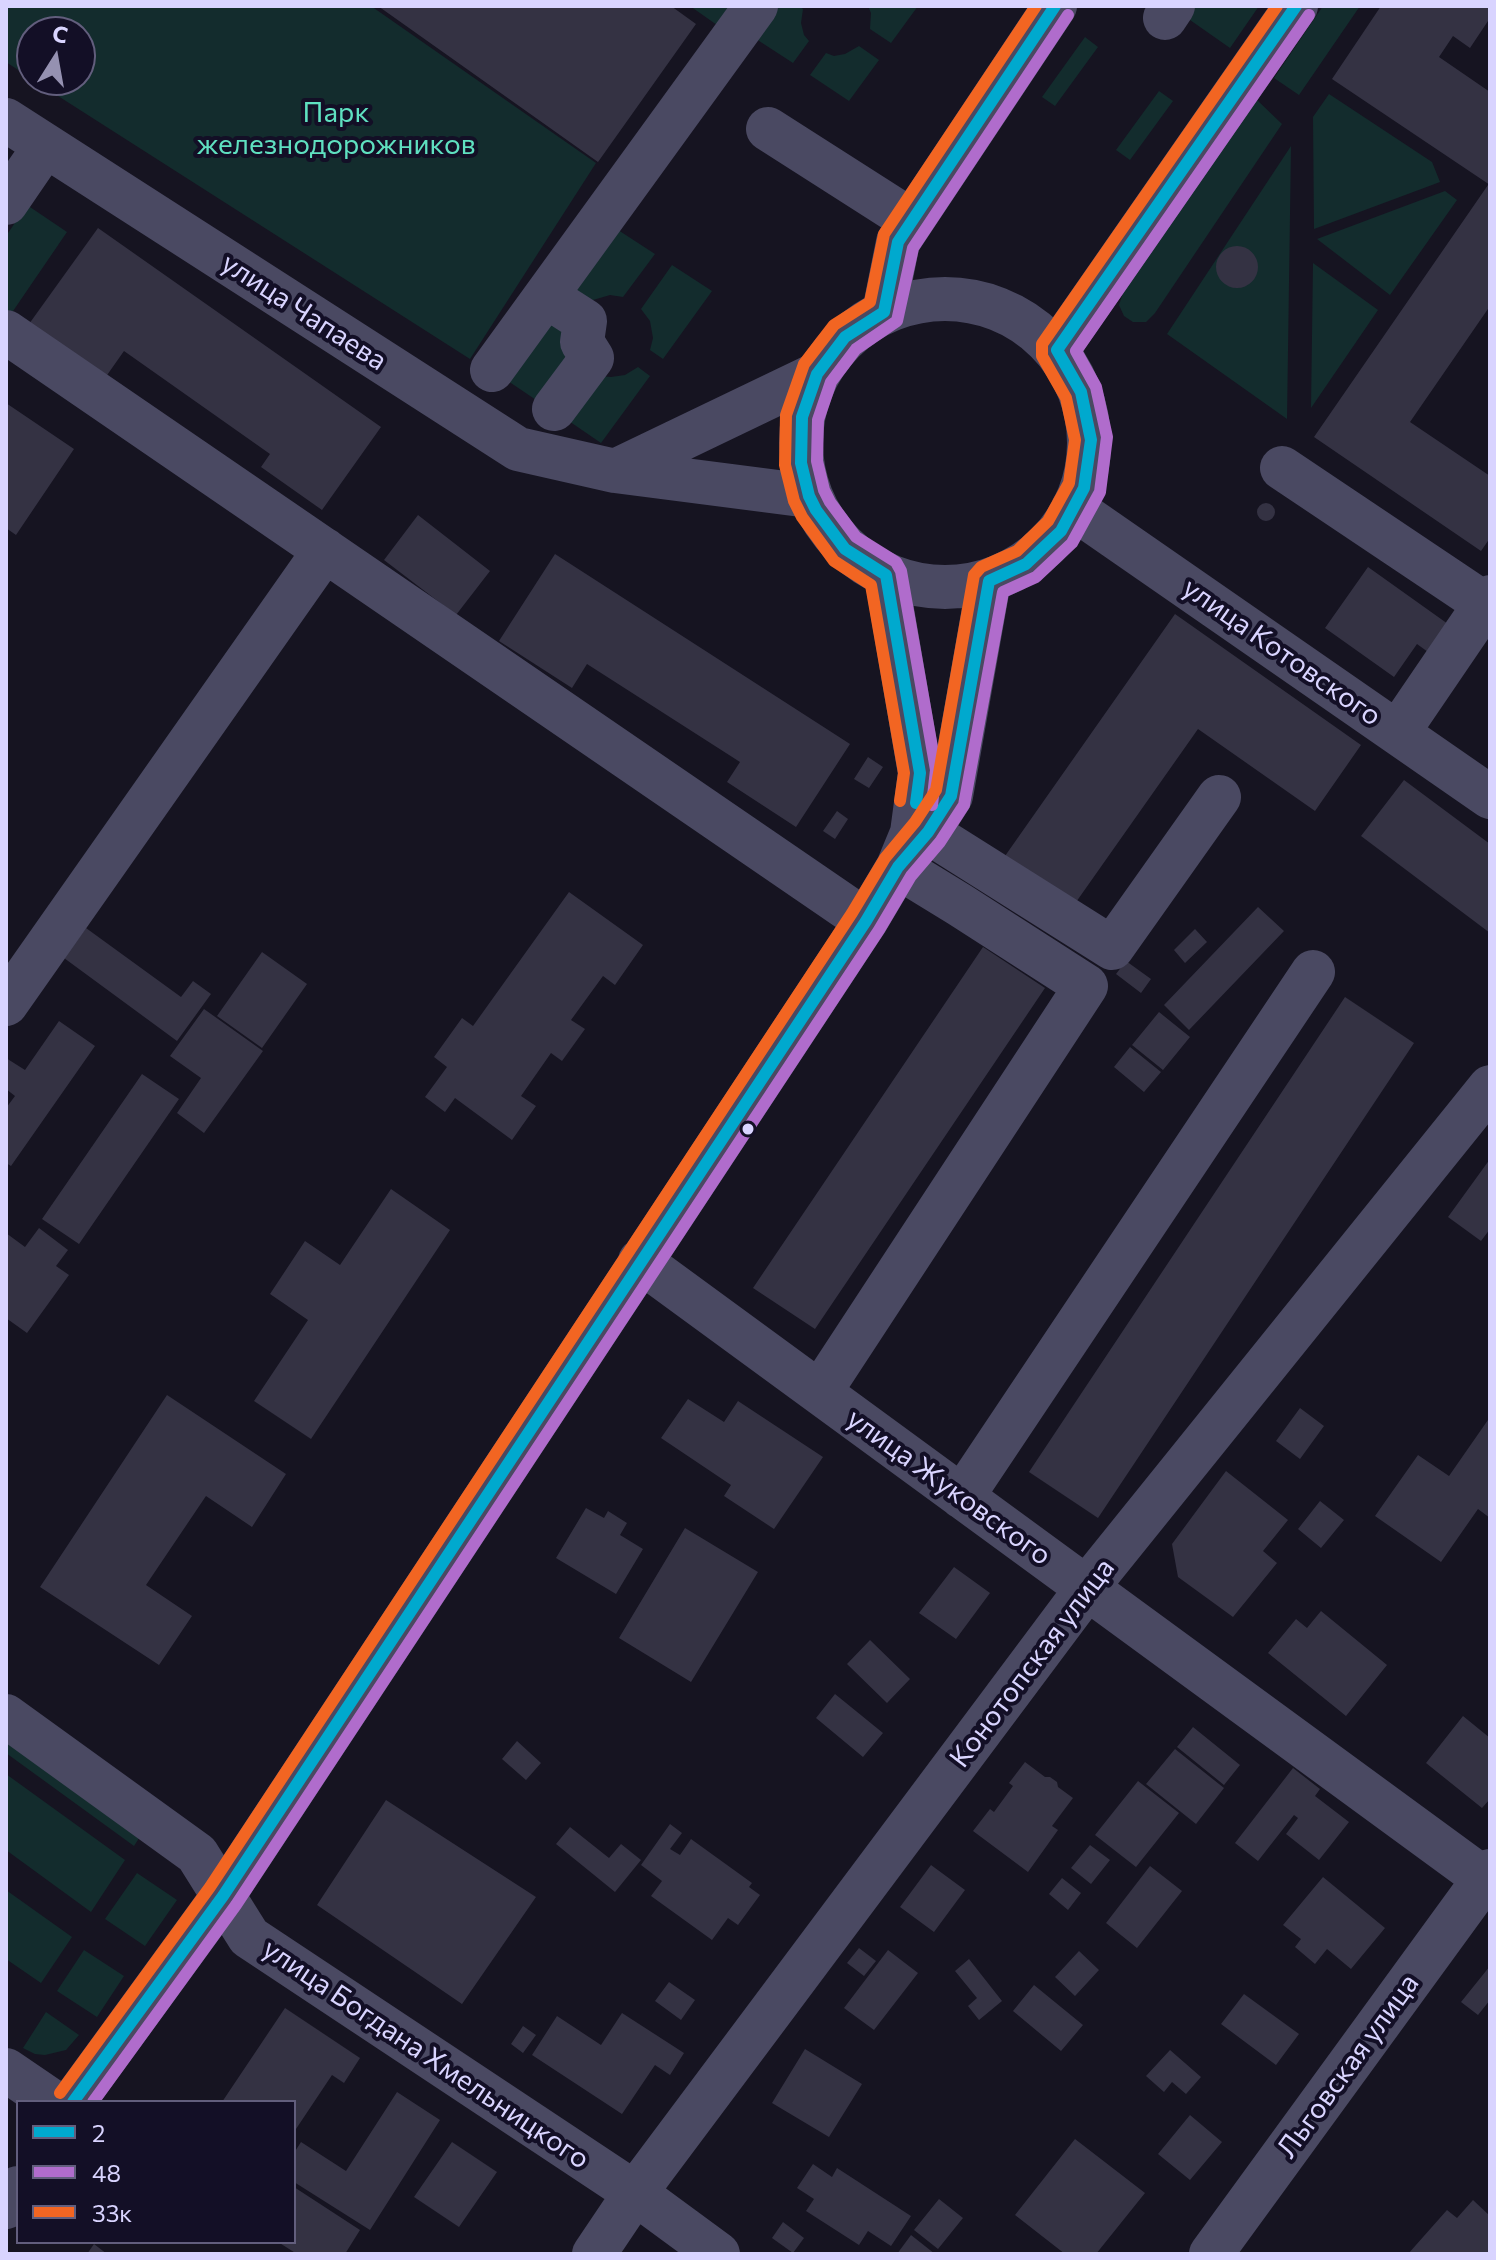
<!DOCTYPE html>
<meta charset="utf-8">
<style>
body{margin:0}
#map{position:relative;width:1496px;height:2260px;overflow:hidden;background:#161421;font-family:Commissioner,sans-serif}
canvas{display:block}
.frame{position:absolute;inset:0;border:8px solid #d9d4ff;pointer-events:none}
.legend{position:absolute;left:16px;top:2100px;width:280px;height:144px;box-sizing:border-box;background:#130f26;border:2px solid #625e7d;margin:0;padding:10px 14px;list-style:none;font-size:24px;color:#d9d4ff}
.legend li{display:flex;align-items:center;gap:16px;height:40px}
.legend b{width:40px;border:2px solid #625e7d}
.north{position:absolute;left:16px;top:16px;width:80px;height:80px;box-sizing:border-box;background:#130f26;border:2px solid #625e7d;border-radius:50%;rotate:11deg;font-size:22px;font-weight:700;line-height:32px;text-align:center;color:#d9d4ff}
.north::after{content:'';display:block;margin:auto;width:28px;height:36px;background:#9591b1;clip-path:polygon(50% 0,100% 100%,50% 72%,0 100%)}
</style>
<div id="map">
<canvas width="1496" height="2260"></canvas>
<div class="frame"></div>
<ul class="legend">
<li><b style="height:10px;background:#00a9ce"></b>2</li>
<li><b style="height:10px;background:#b06ccc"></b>48</li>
<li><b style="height:10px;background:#f26522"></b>33к</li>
</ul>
<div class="north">С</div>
</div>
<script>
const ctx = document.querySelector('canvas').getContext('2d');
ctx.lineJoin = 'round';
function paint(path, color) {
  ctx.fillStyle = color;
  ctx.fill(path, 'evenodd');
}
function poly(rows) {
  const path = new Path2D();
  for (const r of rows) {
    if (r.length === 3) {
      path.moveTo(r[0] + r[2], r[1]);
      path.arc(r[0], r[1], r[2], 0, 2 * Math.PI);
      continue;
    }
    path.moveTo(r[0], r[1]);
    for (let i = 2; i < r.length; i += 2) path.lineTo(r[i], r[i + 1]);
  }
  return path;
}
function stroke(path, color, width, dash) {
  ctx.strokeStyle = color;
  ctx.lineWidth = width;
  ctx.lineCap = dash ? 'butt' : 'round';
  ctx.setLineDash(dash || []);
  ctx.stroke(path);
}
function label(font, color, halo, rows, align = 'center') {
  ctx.font = font + ' Commissioner,sans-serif';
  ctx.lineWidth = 8;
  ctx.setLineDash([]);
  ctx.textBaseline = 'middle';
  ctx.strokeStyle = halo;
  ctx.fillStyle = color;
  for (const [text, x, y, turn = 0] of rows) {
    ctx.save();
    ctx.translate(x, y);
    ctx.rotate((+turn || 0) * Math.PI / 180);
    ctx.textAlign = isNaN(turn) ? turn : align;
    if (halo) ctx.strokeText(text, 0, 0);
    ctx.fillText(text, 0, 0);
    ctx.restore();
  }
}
const green = poly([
 [6,6,371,6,596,163,470,359,33,80,80,80,80,32,32,32,32,79,6,62],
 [690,6,741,6,724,30],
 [776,6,799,6,803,9,801,23,804,35,809,41,793,63,753,37],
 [868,6,918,6,891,43,870,29,871,13],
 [1170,6,1259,6,1230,48],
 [1323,6,1360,6,1299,95,1274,78],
 [1085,37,1098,47,1055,106,1042,97],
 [859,46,879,60,849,101,810,75,826,53,834,56,845,54],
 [1159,91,1173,101,1130,160,1116,150],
 [1329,94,1432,162,1440,182,1314,229,1313,117],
 [1257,100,1282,124,1155,313,1146,322,1133,322,1124,316,1119,305,1123,293],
 [1291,146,1287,419,1167,334],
 [1445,191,1457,200,1390,295,1317,239],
 [27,205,67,232,11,314,6,311,6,236],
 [615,228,655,254,623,297,610,295,593,300,567,295],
 [1313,263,1378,310,1311,408],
 [672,265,712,291,663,359,650,350,653,338,650,321,641,309],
 [554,312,573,349,545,406,505,379],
 [638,367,650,376,601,443,563,417,600,376,611,377,625,375],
 [6,1737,141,1835,134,1846,6,1753],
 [6,1774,125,1860,91,1912,6,1850],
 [137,1873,177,1900,145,1946,105,1919],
 [6,1890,72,1937,41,1983,6,1959],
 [84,1950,124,1976,97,2017,57,1991],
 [46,2012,79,2035,66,2050,45,2055,35,2054,23,2048]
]);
const building = poly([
 [378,6,671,6,696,24,598,162],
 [1381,6,1490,6,1490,18,1470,48,1453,36,1439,57,1490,92,1490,185,1332,79],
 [1488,185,1490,187,1490,306,1410,422,1490,476,1490,538,1481,551,1314,437],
 [98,228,381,427,322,510,261,467,270,454,124,351,105,378,29,324],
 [1237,267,21],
 [6,403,74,449,16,535,6,528],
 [1266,512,9],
 [418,515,490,571,456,615,384,560],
 [555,554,850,744,796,827,727,782,740,762,587,664,572,688,499,641],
 [1368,567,1448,624,1428,652,1417,644,1394,677,1325,628],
 [1175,614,1361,745,1315,811,1198,729,1074,905,1005,856],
 [868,757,883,767,869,788,854,779],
 [1404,780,1490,844,1490,933,1361,836],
 [837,811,848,819,835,839,823,831],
 [569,892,643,945,615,985,603,976,571,1020,585,1029,562,1061,551,1053,521,1096,536,1106,512,1140,455,1098,445,1112,425,1097,447,1067,434,1057,462,1018,473,1026],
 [1258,907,1284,931,1189,1030,1164,1005],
 [86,928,181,997,193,981,211,994,177,1041,64,958],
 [1195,929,1207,942,1185,963,1174,950],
 [983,947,1045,988,815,1329,753,1288],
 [262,952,307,984,262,1048,217,1016],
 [1126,961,1151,979,1141,993,1116,974],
 [1345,997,1414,1043,1098,1518,1029,1472],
 [204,1009,263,1051,204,1133,177,1113,201,1078,170,1056],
 [1159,1012,1190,1037,1163,1070,1132,1045],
 [59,1021,95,1046,11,1166,6,1163,6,1108,15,1096,6,1089,6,1058,25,1070],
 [1130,1047,1161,1072,1144,1092,1114,1067],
 [142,1074,179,1099,79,1244,42,1219],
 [1490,1159,1490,1229,1481,1241,1448,1217],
 [391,1189,450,1230,311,1439,254,1401,308,1320,270,1294,305,1241,340,1265],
 [39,1228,68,1250,56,1266,69,1275,27,1333,6,1318,6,1233,25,1247],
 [167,1395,286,1474,252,1527,206,1496,146,1585,192,1616,159,1665,40,1587],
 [688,1399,724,1422,738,1401,823,1457,774,1529,724,1496,731,1485,661,1438],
 [1300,1408,1324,1426,1300,1459,1276,1441],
 [1490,1417,1490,1518,1478,1509,1441,1562,1375,1516,1418,1455,1449,1476],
 [1226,1471,1288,1520,1263,1551,1277,1563,1233,1617,1178,1577,1172,1544],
 [1320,1501,1344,1520,1321,1548,1298,1529],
 [586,1508,604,1518,608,1511,627,1523,620,1535,643,1549,616,1594,556,1558],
 [685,1528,758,1572,691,1682,619,1638],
 [954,1567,990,1593,956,1639,919,1613],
 [1321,1611,1387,1665,1346,1716,1268,1653,1296,1619,1307,1628],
 [870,1640,910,1679,887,1703,847,1664],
 [835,1694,883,1733,863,1757,816,1718],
 [1463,1716,1490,1738,1490,1799,1482,1808,1426,1763],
 [1193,1727,1240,1765,1224,1785,1177,1747],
 [517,1741,541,1763,526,1780,502,1759],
 [1175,1749,1224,1788,1196,1824,1146,1784],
 [1025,1762,1045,1777,1050,1777,1057,1782,1058,1787,1073,1798,1052,1826,1058,1830,1028,1872,973,1831,990,1809,994,1812,1013,1786,1009,1783],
 [1293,1768,1320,1789,1315,1796,1349,1822,1319,1860,1286,1834,1298,1818,1294,1815,1258,1861,1235,1843],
 [1138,1781,1179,1813,1136,1867,1095,1835],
 [386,1800,536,1897,462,2004,317,1905],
 [670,1824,682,1833,670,1849,680,1855,691,1839,752,1883,749,1887,760,1895,738,1925,728,1918,712,1940,651,1896,662,1881,641,1865],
 [570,1827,609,1858,621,1844,641,1860,615,1892,556,1844],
 [1090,1845,1110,1860,1091,1884,1071,1868],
 [931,1865,965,1890,934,1932,900,1907],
 [1150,1866,1182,1891,1137,1948,1106,1923],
 [1323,1877,1385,1928,1351,1969,1327,1949,1315,1964,1295,1947,1301,1939,1283,1925],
 [1062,1878,1081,1893,1068,1910,1049,1894],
 [859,1948,876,1961,864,1976,847,1963],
 [888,1950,918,1973,874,2030,844,2008],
 [1079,1951,1099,1970,1075,1996,1055,1977],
 [969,1959,1002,2001,979,2020,968,2006,977,1998,955,1971],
 [1490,1966,1490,2000,1478,2015,1461,2002],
 [669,1982,695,2000,681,2020,655,2001],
 [1034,1985,1083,2025,1061,2051,1013,2011],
 [1244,1994,1299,2034,1276,2065,1221,2024],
 [285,2008,360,2058,344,2083,332,2075,294,2132,294,2102,222,2102],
 [622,2013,684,2053,670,2075,655,2065,622,2114,532,2055,557,2016,601,2045],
 [523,2026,536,2035,523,2053,511,2044],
 [805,2049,862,2084,829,2137,772,2103],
 [1170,2050,1201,2077,1186,2094,1172,2082,1164,2092,1146,2076],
 [397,2092,440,2120,370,2230,294,2182,294,2153,301,2142,346,2171],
 [1190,2115,1222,2142,1190,2180,1158,2154],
 [1075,2139,1145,2193,1096,2254,1065,2254,1015,2215],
 [452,2142,497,2172,459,2227,414,2197],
 [813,2164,832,2177,837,2168,911,2216,891,2246,868,2231,859,2245,806,2211,814,2199,797,2188],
 [294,2187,360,2230,345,2254,297,2254,278,2242,294,2242],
 [939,2199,963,2218,938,2249,914,2230],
 [1473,2200,1490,2216,1490,2254,1408,2254,1447,2210,1457,2218],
 [783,2222,804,2238,793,2253,772,2238],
 [911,2235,935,2254,897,2254],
 [94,2244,107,2254,87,2254]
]);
const minor = poly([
 [1165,18,1173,6],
 [6,120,518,449,615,471,809,496],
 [768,129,912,221],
 [6,203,45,146],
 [546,296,585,321,582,342,592,358,554,409],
 [945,443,144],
 [884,312,898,242,1055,6],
 [6,332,866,921],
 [1057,350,1296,6],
 [492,370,756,6],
 [1282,468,1485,604],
 [615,471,817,374],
 [1073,508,1490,797],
 [1398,732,1490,597],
 [928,832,1112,948,1219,797],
 [912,850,928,832,951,796,989,581],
 [6,1004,325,550],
 [640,1261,1490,1883],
 [820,1392,1086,986,960,905,898,867],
 [962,1497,1313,972],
 [6,1716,197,1854,249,1937,635,2193,718,2254],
 [6,2070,53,2102],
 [73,2102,223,1896,866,921,898,867,912,833,920,773,886,575],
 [6,2207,18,2188],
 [594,2254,635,2193,1100,1571,1490,1087],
 [1211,2254,1490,1871]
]);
const bus1 = poly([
 [916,803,920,773,886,575,845,549,816,510,809,496,801,463,802,417,817,374,845,337,884,312,898,242,1055,6],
 [73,2102,223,1896,866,921,898,867,928,832,951,796,989,581,1026,564,1061,531,1084,488,1091,440,1081,392,1057,350,1296,6]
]);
const bus2 = poly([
 [932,805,936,770,901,571,896,562,856,537,830,502,824,490,817,461,818,420,831,382,856,349,897,321,913,248,1068,15],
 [93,2102,236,1905,879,930,911,876,940,842,964,805,1003,592,1036,577,1072,543,1100,492,1107,437,1096,387,1076,351,1309,15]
]);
const bus3 = poly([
 [900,801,904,773,871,585,834,561,802,517,794,501,785,465,786,415,804,364,834,325,870,302,884,234,1036,6],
 [60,2093,210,1887,852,913,885,858,915,822,936,790,974,575,981,567,1017,551,1048,521,1069,483,1075,440,1066,398,1042,356,1042,344,1277,6]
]);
const markers = [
 [748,1129,7,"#d9d4ff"]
];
const parkNames = [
 ["Парк",336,113],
 ["железнодорожников",336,145]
];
const streetNames = [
 ["улица Чапаева",304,312,33],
 ["улица Котовского",1282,652,35],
 ["улица Жуковского",949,1487,36],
 ["Конотопская улица",1032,1663,-53],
 ["улица Богдана Хмельницкого",426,2054,34],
 ["Льговская улица",1348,2066,-54]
];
paint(green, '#132c2d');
paint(building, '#343243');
stroke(minor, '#4a4962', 44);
stroke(bus1, '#00a9ce', 12);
stroke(bus2, '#b06ccc', 12);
stroke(bus3, '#f26522', 12);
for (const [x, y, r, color] of markers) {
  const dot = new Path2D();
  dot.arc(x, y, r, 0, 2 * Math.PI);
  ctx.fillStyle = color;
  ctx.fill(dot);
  stroke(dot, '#130f26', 3);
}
label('28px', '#5fe0c0', '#130f26', parkNames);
label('28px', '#d9d4ff', '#130f26', streetNames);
</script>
